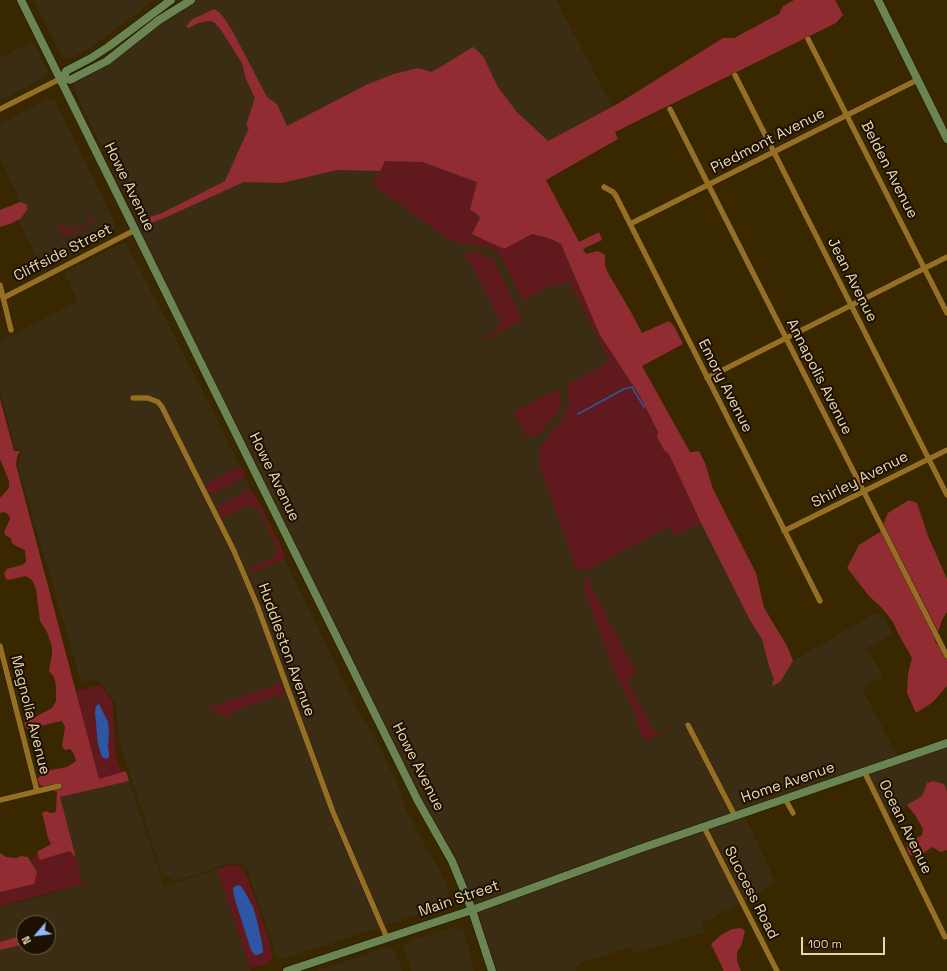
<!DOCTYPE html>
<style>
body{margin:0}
#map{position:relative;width:947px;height:971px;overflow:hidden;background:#392700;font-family:"Space Grotesk",sans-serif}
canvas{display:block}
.north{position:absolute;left:16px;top:915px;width:40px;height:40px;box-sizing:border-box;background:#1c1100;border:1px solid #6e5f47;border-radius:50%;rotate:242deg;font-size:11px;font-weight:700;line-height:16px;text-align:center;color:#e8d5b2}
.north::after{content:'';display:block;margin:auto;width:14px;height:18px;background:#91b8fd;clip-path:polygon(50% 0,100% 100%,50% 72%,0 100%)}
.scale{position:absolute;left:801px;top:937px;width:84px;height:18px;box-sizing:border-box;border:2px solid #e8d5b2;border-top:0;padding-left:5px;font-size:12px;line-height:14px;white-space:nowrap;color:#e8d5b2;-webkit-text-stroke:3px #1c1100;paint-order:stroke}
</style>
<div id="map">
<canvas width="947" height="971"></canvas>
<div class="north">N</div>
<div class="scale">100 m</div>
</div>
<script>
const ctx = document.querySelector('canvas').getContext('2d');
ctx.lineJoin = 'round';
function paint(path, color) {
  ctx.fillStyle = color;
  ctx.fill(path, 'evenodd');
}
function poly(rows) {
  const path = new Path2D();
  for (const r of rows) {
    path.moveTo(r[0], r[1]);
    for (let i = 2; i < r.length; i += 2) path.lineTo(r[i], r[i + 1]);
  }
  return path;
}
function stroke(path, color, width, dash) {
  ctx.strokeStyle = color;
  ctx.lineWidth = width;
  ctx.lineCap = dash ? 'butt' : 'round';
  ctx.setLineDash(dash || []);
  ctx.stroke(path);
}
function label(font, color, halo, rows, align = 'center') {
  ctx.font = font + ' "Space Grotesk",sans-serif';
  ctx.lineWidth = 4;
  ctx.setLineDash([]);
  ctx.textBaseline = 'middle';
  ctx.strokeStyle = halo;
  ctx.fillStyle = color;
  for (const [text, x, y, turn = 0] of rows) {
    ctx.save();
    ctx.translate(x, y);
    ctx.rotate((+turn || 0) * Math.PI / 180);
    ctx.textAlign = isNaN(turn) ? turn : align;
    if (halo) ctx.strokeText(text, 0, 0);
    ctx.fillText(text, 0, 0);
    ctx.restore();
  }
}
const built = poly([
 [34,0,154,0,94,45,77,55,64,60],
 [198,0,556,0,612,106,548,141,516,111,498,87,483,56,475,49,793,661,872,615,883,615,893,634,867,648,883,677,862,688,899,759,947,743,947,789,886,816,864,772,705,826,742,902,701,924,705,932,635,954,631,947,587,961,575,967,577,971,492,971,472,910,135,230,138,222,74,89,74,85,78,79,170,16],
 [33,42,48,72,47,76,0,101,0,58],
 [48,99,55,101,116,225,113,231,48,266,40,263,19,222,20,200,0,159,0,124],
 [126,243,214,413,358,711,377,742,400,790,404,806,424,844,437,865,446,883,449,897,444,906,289,957,278,959,247,870,239,863,224,865,175,881,162,874,119,739,116,702,96,679,81,682,18,466,22,449,15,449,0,389,0,341,78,301,65,274,65,272,119,245],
 [129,781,164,887,217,869,251,971,0,971,0,906,33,899,83,884,59,797],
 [24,923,48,923,48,947,24,947],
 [744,815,776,882,745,901,709,827],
 [455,927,464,930,472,959,474,971,411,971,403,946,414,940],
 [385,948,395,950,402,971,316,971]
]);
const green = poly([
 [385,161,422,162,477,182,470,210,480,218,472,235,504,249,532,234,549,238,561,244,600,335,640,396,666,451,669,454,701,523,675,536,670,526,587,570,584,571,578,570,575,566,540,467,539,456,543,442,560,422,568,407,568,394,567,384,610,362,569,281,556,287,554,284,522,300,501,257,497,252,489,248,454,242,448,239,372,184],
 [90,214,94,222,64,237,60,229,54,231,54,229,64,224,67,230,73,227,74,229,86,224,90,221,88,216],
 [470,252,476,252,493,259,521,317,518,323,489,338,483,338,481,335,483,334,485,337,499,329,497,325,501,323,468,258,464,260,464,255],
 [558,389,561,398,561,406,557,413,537,436,526,436,515,414,516,410],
 [237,467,239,469,242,468,245,475,242,479,214,493,208,492,205,486,206,484],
 [248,491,253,492,256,497,286,557,255,572,249,572,246,568,247,567,250,569,276,555,274,550,277,547,257,507,252,509,249,505,223,518,224,523,218,511,220,505],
 [592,576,592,578,588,580,635,671,640,670,629,678,628,680,629,685,655,733,659,733,669,728,670,729,648,740,641,736,634,709,616,674,608,656,583,586,585,580],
 [276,680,279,681,284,690,285,697,282,700,280,695,230,712,232,717,226,717,210,710,209,707,277,685],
 [100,685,112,700,116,757,122,773,99,780,76,691],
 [70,851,76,858,83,884,0,906,0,892,34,884,35,866,31,860,38,854,40,859,51,857],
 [236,864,243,869,247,876,269,940,272,954,271,960,268,963,250,968,217,869]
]);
const forest = poly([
 [794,0,835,0,843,15,836,23,615,132,618,139,546,180,579,242,599,232,602,240,583,249,586,254,598,251,605,255,605,265,608,273,631,312,642,333,669,321,674,326,683,344,642,366,690,452,699,451,705,463,713,489,756,573,764,608,787,646,793,661,780,682,772,686,774,679,769,666,762,639,751,622,701,523,669,454,664,450,657,437,658,432,640,396,600,335,561,244,549,238,532,234,504,249,472,234,480,218,477,214,470,210,477,182,422,162,385,161,380,171,337,170,282,183,244,182,162,219,143,226,139,220,160,214,225,181,249,128,246,125,255,98,246,79,242,63,221,30,214,22,208,21,198,23,189,28,186,27,191,20,214,9,219,12,225,19,234,34,267,97,277,104,287,126,366,85,394,74,418,68,432,72,473,47,483,56,498,87,516,111,548,141,619,103,723,38,734,38,779,14,783,6],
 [20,202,27,205,27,210,20,219,12,223,0,227,0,210],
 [0,399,14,451,20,451,17,457,16,465,99,779,126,771,129,781,60,797,76,858,70,851,40,860,37,852,51,844,48,838,42,813,46,811,50,813,56,812,57,792,40,785,37,779,46,771,67,767,76,761,74,754,70,749,65,750,62,746,65,727,62,721,27,729,24,723,52,708,56,701,56,685,54,677,49,671,52,654,52,647,47,632,40,621,36,589,32,580,26,576,8,580,6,579,4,573,7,569,22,565,26,562,25,550,16,546,12,543,11,538,6,536,4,532,10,519,9,515,4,512,0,513,0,498,9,488,9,481,0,459],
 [909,500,917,503,928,536,947,579,947,612,942,620,935,642,947,650,947,686,933,702,916,713,907,693,908,674,912,658,898,633,893,622,882,608,869,596,847,568,859,545,880,532,888,513],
 [933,781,944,784,947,791,947,850,941,852,932,847,918,857,910,855,907,850,907,844,922,835,923,829,915,815,907,805,922,796,927,783],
 [0,853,6,857,16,858,21,856,28,857,37,872,34,884,0,892],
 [741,928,745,931,741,946,737,952,737,961,741,971,724,971,711,944,721,935,732,929],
 [24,935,24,944,0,950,0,942]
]);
const water = poly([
 [99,704,108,722,109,732,108,747,109,753,109,757,106,759,102,757,98,745,95,712,96,706],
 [238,885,241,886,246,894,253,907,257,921,262,943,263,952,258,955,255,955,251,950,235,900,233,890,234,887]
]);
const stream = poly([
 [578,414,624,389,632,387,644,407]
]);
const street = poly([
 [808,39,947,313],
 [735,75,947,495],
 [0,109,60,79],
 [670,109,947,656],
 [604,187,613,192,616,196,820,601],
 [630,224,917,80],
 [0,285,11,330],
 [3,298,135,230],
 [707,378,947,257],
 [133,398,148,398,158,402,162,407,234,551,257,605,333,812,387,938],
 [784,531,947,450],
 [0,646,37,791],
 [688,725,735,816],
 [864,771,945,937],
 [785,799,793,813],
 [0,800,59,786],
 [704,827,777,971]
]);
const secondary = poly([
 [21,0,418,801,452,861,472,910,492,971],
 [878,0,947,139],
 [64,77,70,80,107,61,159,20,191,0],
 [60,79,64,77,66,71,91,58,108,47,171,0],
 [287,971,472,910,639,849,947,743]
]);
const streetNames = [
 ["Piedmont Avenue",768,141,-27],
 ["Belden Avenue",889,170,63],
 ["Howe Avenue",129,187,64],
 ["Cliffside Street",63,253,-27],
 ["Jean Avenue",852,280,63],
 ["Annapolis Avenue",819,377,63],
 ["Emory Avenue",725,386,63],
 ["Howe Avenue",274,477,64],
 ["Shirley Avenue",860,480,-27],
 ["Huddleston Avenue",286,650,70],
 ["Magnolia Avenue",30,715,76],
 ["Howe Avenue",418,767,63],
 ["Home Avenue",788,783,-19],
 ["Ocean Avenue",905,827,64],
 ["Success Road",751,893,63],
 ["Main Street",459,899,-19]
];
paint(built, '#3b2d13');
paint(green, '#601a1d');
paint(forest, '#912d32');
paint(water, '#2d56a4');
stroke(stream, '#2d56a4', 1.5);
stroke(street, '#1c1100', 6);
stroke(secondary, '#1c1100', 9);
stroke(street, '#957024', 5.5);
stroke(secondary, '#6b8552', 8);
label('15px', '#e8d5b2', '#1c1100', streetNames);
</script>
